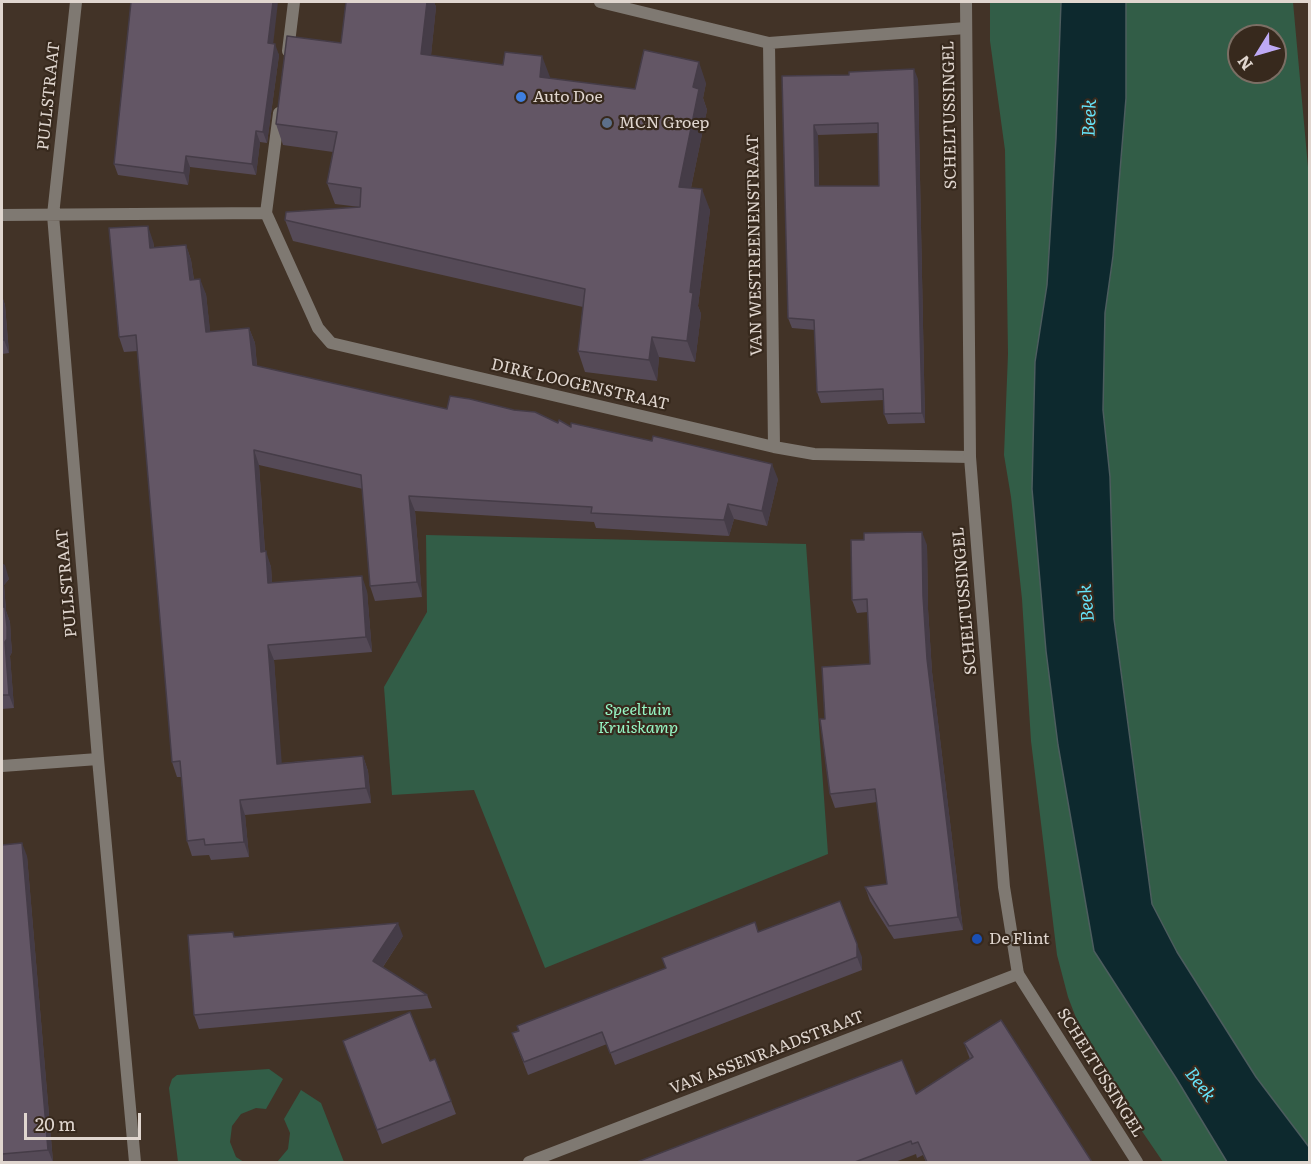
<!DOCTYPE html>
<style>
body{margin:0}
#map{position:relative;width:1311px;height:1164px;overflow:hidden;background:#423327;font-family:Literata,serif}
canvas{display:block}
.frame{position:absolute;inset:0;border:3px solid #e0d6cf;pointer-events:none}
.north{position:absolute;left:1227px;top:24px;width:60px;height:60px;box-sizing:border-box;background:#37291d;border:2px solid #7b6e64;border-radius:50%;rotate:233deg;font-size:16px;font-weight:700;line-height:24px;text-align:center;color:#e0d6cf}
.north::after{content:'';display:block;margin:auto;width:21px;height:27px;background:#bea9f5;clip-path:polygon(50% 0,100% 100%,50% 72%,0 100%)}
.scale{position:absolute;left:24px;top:1113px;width:117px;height:27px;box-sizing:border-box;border:3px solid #e0d6cf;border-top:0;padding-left:8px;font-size:18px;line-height:21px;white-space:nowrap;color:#e0d6cf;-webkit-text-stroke:4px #37291d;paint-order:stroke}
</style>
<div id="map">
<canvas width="1311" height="1164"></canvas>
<div class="frame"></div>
<div class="north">N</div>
<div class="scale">20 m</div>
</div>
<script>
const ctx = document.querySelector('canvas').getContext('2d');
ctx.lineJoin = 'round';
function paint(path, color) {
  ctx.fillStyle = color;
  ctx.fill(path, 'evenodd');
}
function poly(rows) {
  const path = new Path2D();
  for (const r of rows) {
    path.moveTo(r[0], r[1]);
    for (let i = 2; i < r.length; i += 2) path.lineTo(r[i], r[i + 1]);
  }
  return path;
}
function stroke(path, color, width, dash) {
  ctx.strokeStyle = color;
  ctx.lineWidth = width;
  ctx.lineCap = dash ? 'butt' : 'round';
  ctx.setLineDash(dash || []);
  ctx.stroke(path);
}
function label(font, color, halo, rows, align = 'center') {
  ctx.font = font + ' Literata,serif';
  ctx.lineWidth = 4.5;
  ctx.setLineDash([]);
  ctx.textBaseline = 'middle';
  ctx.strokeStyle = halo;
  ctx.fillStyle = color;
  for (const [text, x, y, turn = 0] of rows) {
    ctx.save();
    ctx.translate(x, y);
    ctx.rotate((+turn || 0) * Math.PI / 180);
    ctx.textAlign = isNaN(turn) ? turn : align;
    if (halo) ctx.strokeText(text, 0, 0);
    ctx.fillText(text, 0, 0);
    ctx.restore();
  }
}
const green = poly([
 [990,2,1061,2,1056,138,1047,285,1035,362,1046,651,1058,745,1094,951,1176,1078,1227,1162,1163,1162,1105,1077,1083,1036,1068,997,1057,955,1031,741,1022,599,1011,497,1004,455,1008,354,1005,150,990,41],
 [1126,2,1293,2,1310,189,1309,1147,1256,1077,1177,952,1152,904,1114,619,1110,477,1103,410,1105,312,1113,256,1126,98],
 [1239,36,1275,36,1275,72,1239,72],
 [426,535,806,544,828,854,545,968,474,790,392,795,384,687,427,612],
 [269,1069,283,1079,266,1109,256,1108,241,1114,232,1126,230,1142,236,1157,244,1162,178,1162,169,1088,172,1079,177,1075],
 [301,1090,321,1103,344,1162,277,1162,288,1149,290,1133,284,1119]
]);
const water = poly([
 [1061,2,1126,2,1126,98,1113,256,1105,313,1103,410,1110,477,1114,619,1152,904,1177,952,1256,1077,1309,1147,1309,1162,1227,1162,1176,1078,1094,951,1058,745,1046,651,1032,489,1035,362,1047,285,1056,138,1061,2]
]);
const minor = poly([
 [76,2,53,215,98,759,135,1162],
 [600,2,769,43,966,28],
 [769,43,774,447],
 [288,51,294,2],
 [279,113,266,213,318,328,331,343,774,447,814,454,970,457],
 [2,215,266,213],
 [2,766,98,759],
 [1018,974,1137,1162]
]);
const tertiary = poly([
 [529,1162,1018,974,1004,887,970,457,966,2]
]);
const wall = poly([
 [346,2,434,2,436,7,431,55,550,77,550,78,635,89,706,83,703,98,707,110,691,188,710,210,698,306,701,314,695,362,659,357,657,381,585,372,578,351,583,307,293,241,285,220,360,207,335,204,327,183,333,152,283,145,276,124,341,43],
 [273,43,279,55,267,143,260,142,256,175,190,167,188,185,118,175,114,164],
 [782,76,918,79,925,423,888,424,884,414,884,400,821,403,817,392,815,330,792,328,788,318],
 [878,133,879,186,819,186,818,135],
 [153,241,154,247,186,245,191,260,194,280,206,294,210,332,249,328,255,343,257,366,447,409,558,423,571,427,778,479,767,526,734,519,729,536,596,528,594,522,415,511,422,597,375,601,370,586,363,489,259,465,265,551,271,567,272,583,367,591,372,652,274,660,281,763,363,756,368,771,371,803,245,815,249,857,211,860,209,855,192,856,187,841,181,777,177,777,172,762,138,351,124,352,119,337],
 [2,296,5,305,9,353,2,354],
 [927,545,928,609,932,672,963,930,894,939,870,901,865,887,887,884,877,802,835,808,830,794,825,719,870,664,868,612,857,613,852,600],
 [2,562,9,579,4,585,6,611,10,622,11,640,12,652,10,656,14,708,2,709],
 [2,845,27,856,53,1162,4,1162,2,1157],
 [758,932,862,957,862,970,615,1065,607,1044,528,1075,512,1033,666,968,662,958],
 [403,936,383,967,427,995,432,1008,199,1029,194,1015],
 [343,1041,430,1061,435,1059,456,1114,382,1144],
 [964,1043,1092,1162,926,1162,923,1155,917,1158,916,1154,895,1162,637,1162,916,1094,970,1059]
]);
const shadedWall = poly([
 [273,2,278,2,272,54,268,43],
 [427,2,434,2,436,7,429,75,421,54],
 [275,44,279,55,267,143,263,132],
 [542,56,550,77,547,98,540,77],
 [699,62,706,83,703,98,707,110,687,207,679,187,693,87],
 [914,69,918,79,925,423,922,413],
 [814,125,818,135,819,197,815,186],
 [256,131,260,142,256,175,252,164],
 [186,156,190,167,188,185,184,173],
 [702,189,710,210,698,306,701,314,695,362,687,341,690,292],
 [148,226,153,241,156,263,150,248],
 [186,245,191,260,196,295,190,280],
 [200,279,206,294,212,347,206,332],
 [2,296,5,305,9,353,4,340,2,308],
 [249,328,255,343,258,380,253,365],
 [652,337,659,357,657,381,649,360],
 [254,450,259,465,266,567,261,552],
 [772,464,778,479,767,526,762,511],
 [409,496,415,511,422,597,417,582],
 [728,504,734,519,729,536,724,520],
 [922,532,927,545,928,609,932,672,963,930,958,917,927,659,923,596],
 [266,551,271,567,273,598,268,583],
 [2,563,5,565,9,579,4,585,6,611,10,622,11,640,12,652,10,656,14,708,9,695,2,606],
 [362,576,367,591,372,652,366,637],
 [268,645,274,660,283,779,277,764],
 [363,756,368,771,371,803,366,788],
 [240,800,245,815,249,857,244,842],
 [22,843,27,856,53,1162,48,1150],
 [398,923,403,936,378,974,373,961],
 [857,944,862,957,862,970,857,957]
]);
const building = poly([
 [131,2,273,2,268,43,275,44,263,132,256,131,252,164,186,156,184,173,114,164,131,2],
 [346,2,427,2,421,54,503,65,505,52,542,56,540,77,635,89,644,50,699,62,693,87,699,89,679,187,702,189,690,292,693,293,687,341,652,337,649,360,578,351,585,289,285,220,286,212,360,207,361,188,327,183,337,132,276,124,287,36,341,43,346,2],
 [914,69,922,413,884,414,883,389,817,392,814,320,788,318,782,76,849,75,849,72,914,69],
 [878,123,879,186,815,186,814,125,878,123],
 [148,226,150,248,186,245,190,280,200,279,206,332,249,328,253,365,447,409,450,396,470,399,514,410,535,412,558,423,559,420,571,427,571,423,652,441,653,436,772,464,762,511,728,504,724,520,591,513,592,507,409,496,417,582,370,586,361,475,254,450,261,552,266,551,268,583,362,576,366,637,268,645,277,764,363,756,366,788,240,800,244,842,205,845,204,839,187,841,180,761,172,762,136,335,119,337,109,228,148,226],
 [2,308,4,340,2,340,2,308],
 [922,532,923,596,927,659,958,917,889,926,865,887,887,884,875,789,830,794,820,719,825,719,822,667,870,664,867,599,852,600,851,540,864,540,864,533,922,532],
 [2,606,5,608,7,627,7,639,5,642,9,695,2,695,2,606],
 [22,843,48,1150,2,1154,2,845,22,843],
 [840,901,857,944,857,957,610,1053,602,1032,524,1062,512,1033,519,1031,517,1026,666,968,662,958,755,922,758,932,840,901],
 [398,923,373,961,427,995,194,1015,188,935,233,932,234,937,398,923],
 [410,1012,430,1061,435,1059,451,1101,377,1130,343,1041,410,1012],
 [1001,1020,1092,1162,927,1162,918,1142,912,1144,911,1141,855,1162,637,1162,902,1060,916,1094,973,1057,964,1043,1001,1020]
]);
const markers = [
 [521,97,6,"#3f7fe0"],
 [607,123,6,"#5c6f8a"],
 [977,939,6,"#1a4fb4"]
];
const streetNames = [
 ["PULLSTRAAT",49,96,-84],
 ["SCHELTUSSINGEL",950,115,-91],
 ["VAN WESTREENENSTRAAT",755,245,-91],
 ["DIRK LOOGENSTRAAT",580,385,13],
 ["PULLSTRAAT",67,583,-95],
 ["SCHELTUSSINGEL",965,601,-95],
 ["VAN ASSENRAADSTRAAT",767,1053,-21],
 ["SCHELTUSSINGEL",1100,1073,58]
];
const poiNames = [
 ["Auto Doe",533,97],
 ["MCN Groep",619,123],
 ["De Flint",989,939]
];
const parkNames = [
 ["Speeltuin",638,710],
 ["Kruiskamp",638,728]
];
const waterNames = [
 ["Beek",1090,118,-88],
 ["Beek",1087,603,-95],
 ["Beek",1200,1085,52]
];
paint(green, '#325d47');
paint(water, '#0d292e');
stroke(water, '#4c5d5e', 1.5);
stroke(minor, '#7f7972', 12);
stroke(tertiary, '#7f7972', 12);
paint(wall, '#554a57');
paint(shadedWall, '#453c47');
paint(building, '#635665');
stroke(building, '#453c47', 1.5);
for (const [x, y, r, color] of markers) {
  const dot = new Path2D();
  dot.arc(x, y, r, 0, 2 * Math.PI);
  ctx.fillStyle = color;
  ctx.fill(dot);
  stroke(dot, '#37291d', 2);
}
label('16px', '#e0d6cf', '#37291d', streetNames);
label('16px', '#e0d6cf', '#37291d', poiNames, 'left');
label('italic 16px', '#97f7c5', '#37291d', parkNames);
label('italic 18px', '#66e4fa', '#37291d', waterNames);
</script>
